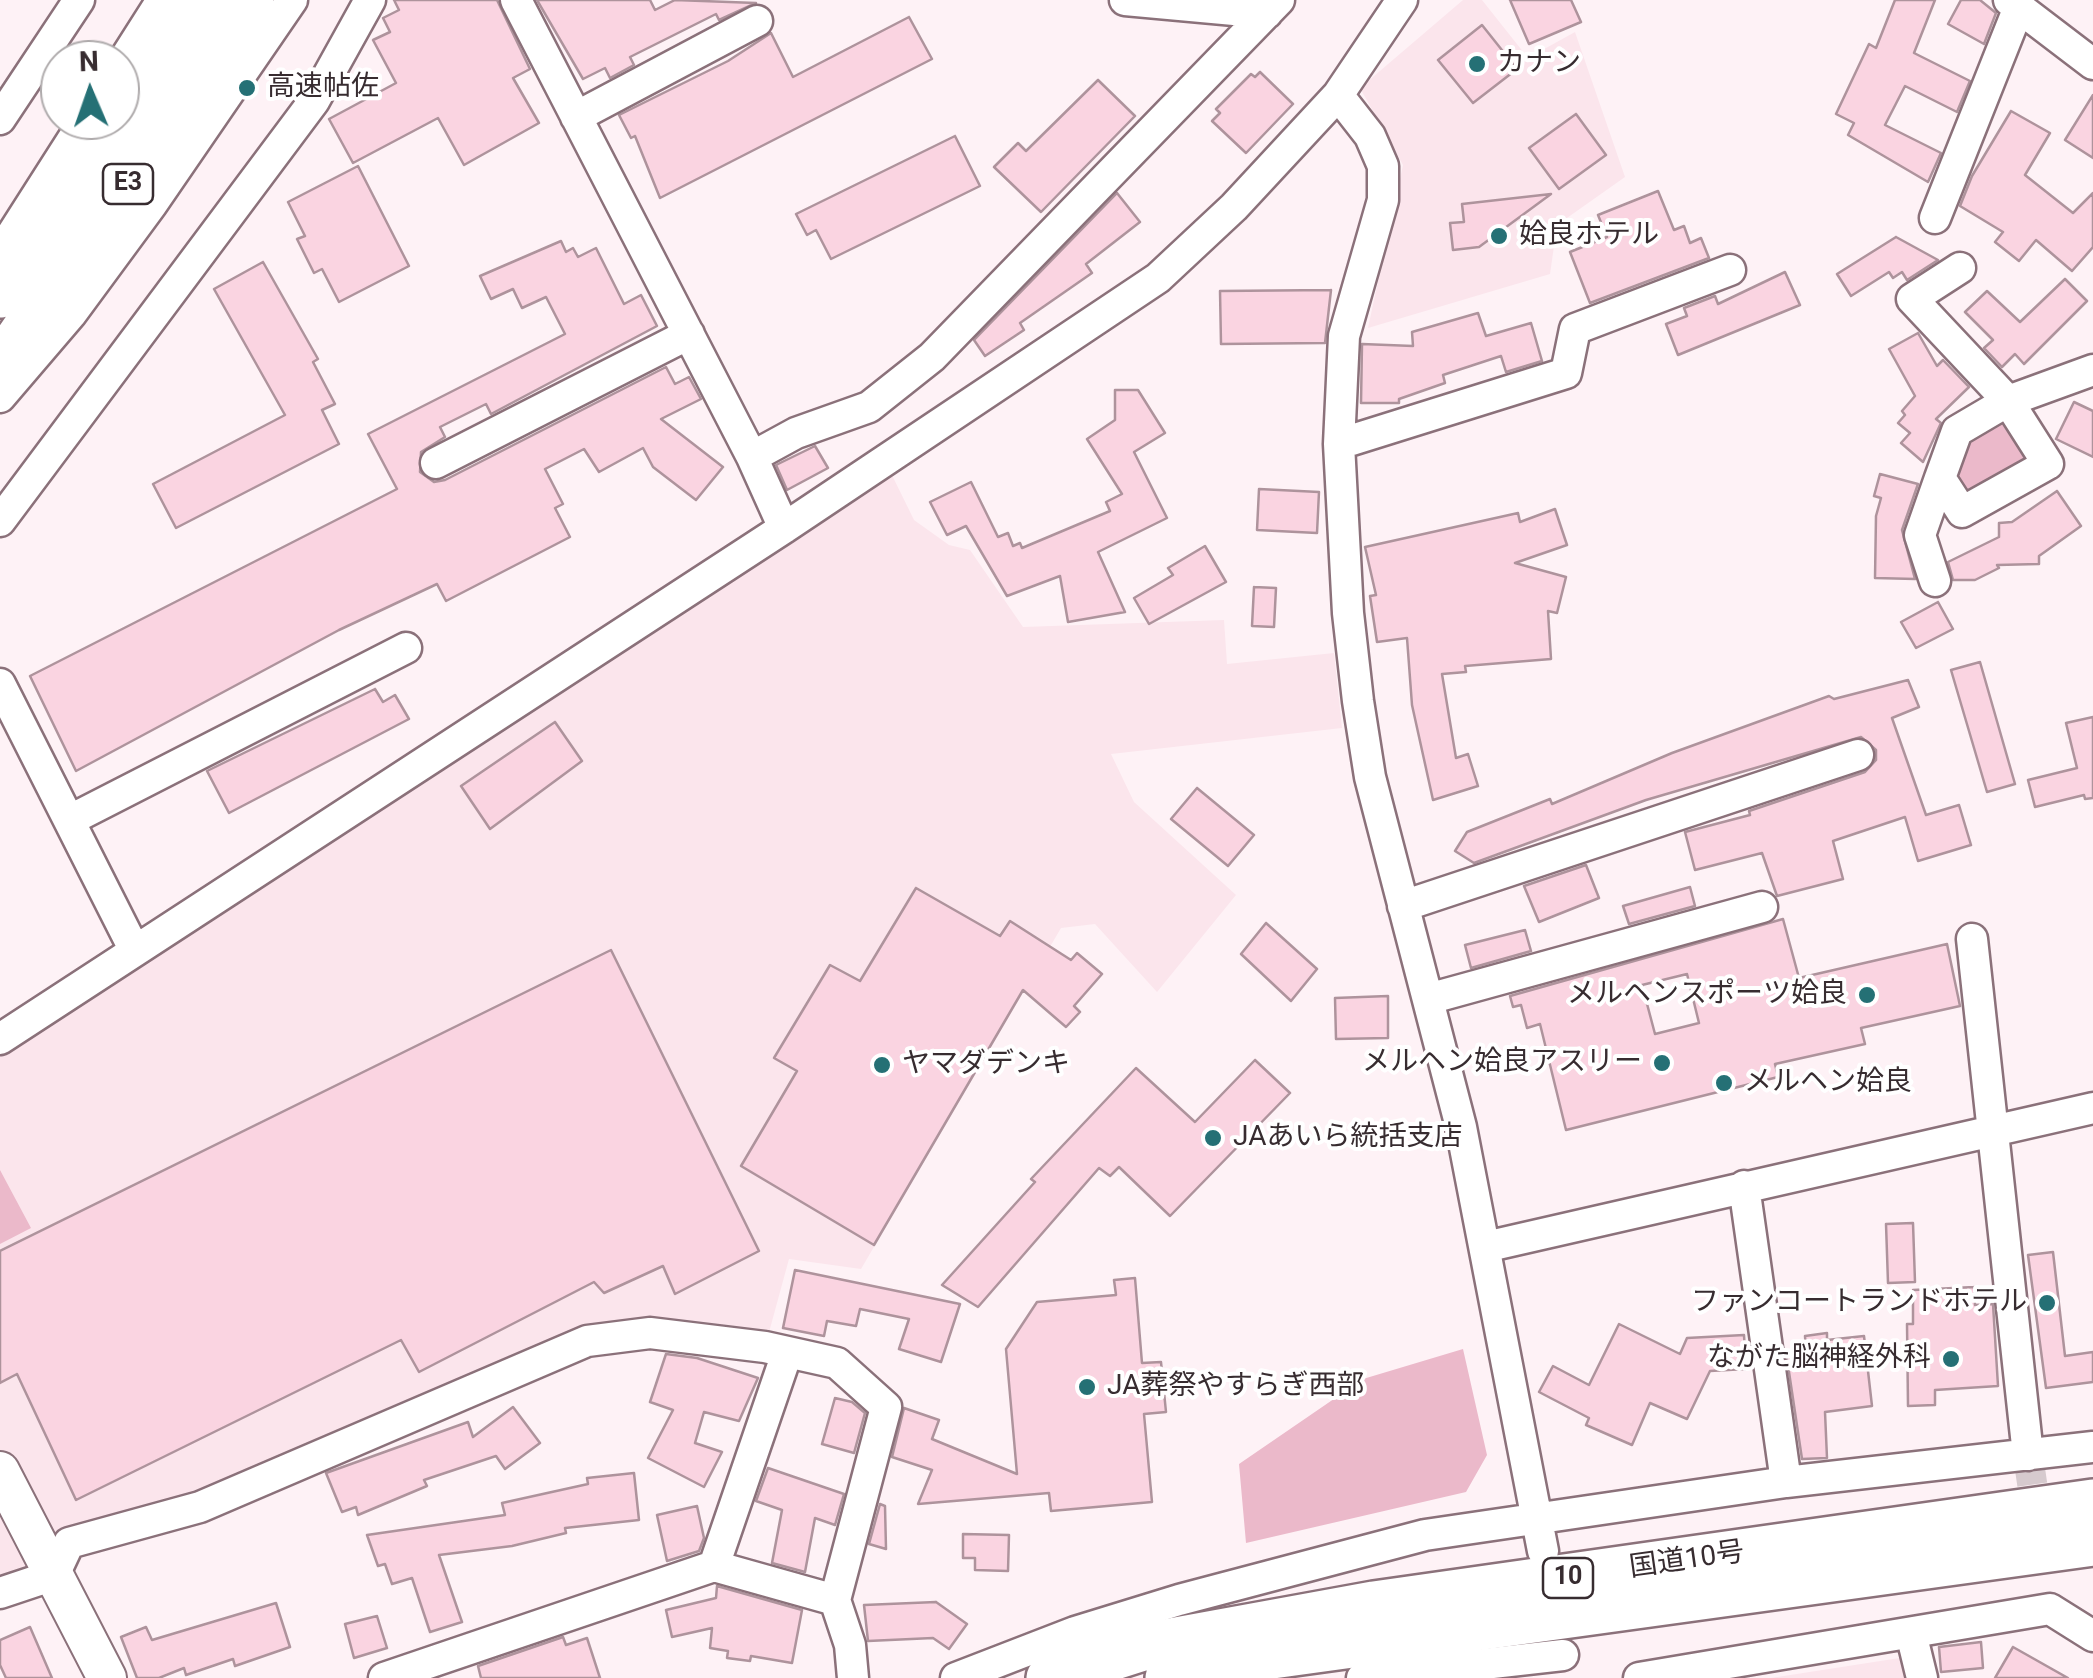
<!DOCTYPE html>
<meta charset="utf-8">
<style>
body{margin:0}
#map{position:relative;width:2093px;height:1678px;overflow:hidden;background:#fef2f6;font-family:Roboto,sans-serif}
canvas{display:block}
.north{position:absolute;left:40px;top:40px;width:100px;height:100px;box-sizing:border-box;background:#fff;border:2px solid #afabac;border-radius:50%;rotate:358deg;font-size:28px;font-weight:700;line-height:40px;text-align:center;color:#372c30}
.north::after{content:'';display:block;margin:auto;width:35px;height:45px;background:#257075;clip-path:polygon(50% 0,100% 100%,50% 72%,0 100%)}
</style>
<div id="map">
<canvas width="2093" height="1678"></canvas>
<div class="north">N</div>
</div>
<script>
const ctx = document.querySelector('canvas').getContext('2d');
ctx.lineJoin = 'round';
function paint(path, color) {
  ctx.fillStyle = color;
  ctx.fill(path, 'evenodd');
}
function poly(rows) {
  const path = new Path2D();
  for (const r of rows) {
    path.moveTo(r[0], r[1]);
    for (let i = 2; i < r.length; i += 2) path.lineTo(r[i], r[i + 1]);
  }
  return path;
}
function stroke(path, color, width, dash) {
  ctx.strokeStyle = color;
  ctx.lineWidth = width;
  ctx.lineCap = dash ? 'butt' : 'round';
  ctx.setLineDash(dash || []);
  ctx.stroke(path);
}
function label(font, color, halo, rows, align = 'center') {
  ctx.font = font + ' Roboto,"Noto Sans JP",sans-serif';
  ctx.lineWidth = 8;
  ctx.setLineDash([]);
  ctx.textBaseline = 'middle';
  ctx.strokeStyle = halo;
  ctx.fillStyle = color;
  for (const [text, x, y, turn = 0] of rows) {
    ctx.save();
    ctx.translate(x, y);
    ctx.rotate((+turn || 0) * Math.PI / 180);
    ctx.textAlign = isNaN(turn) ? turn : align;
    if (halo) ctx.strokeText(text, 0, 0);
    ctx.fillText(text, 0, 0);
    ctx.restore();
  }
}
const built = poly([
 [1463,0,1482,0,1528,58,1575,32,1625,177,1557,225,1550,274,1368,328,1403,165,1360,88],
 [887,465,914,520,949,545,970,550,1023,627,1224,620,1227,664,1334,653,1342,728,1111,754,1134,802,1236,895,1157,992,1095,924,1061,928,861,1269,789,1259,765,1347,650,1333,69,1543,0,1593,0,1039],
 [1906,1657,1910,1678,1771,1678]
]);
const green = poly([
 [2007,405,2041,462,1966,505,1949,478,1962,432],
 [0,1170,31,1228,0,1244],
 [1463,1349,1487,1455,1466,1492,1246,1543,1239,1464,1363,1379]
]);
const building = poly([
 [394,0,497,0,530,69,513,78,539,123,464,165,438,118,353,163,329,119,396,83,373,40,390,32,383,18,399,10,394,0],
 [537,0,650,0,655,10,675,0,756,3,719,20,716,14,630,57,634,65,610,78,605,68,583,79,537,0],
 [1510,0,1571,0,1581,22,1529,44,1510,0],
 [1895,0,1935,0,1914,53,1970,81,1957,112,1905,86,1885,125,1941,153,1928,182,1848,135,1854,123,1836,114,1869,44,1876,48,1895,0],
 [1961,0,1980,0,1996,13,1984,44,1948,24,1961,0],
 [909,17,932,59,660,198,635,136,631,138,619,115,728,61,771,33,793,77,909,17],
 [1482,25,1517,69,1473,103,1438,60,1482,25],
 [1260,72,1293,104,1246,153,1212,121,1220,113,1216,109,1251,74,1255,77,1260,72],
 [1098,80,1135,116,1041,212,994,167,1018,143,1026,151,1098,80],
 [2093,95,2093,158,2065,140,2093,95],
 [2011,111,2050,133,2025,175,2073,213,2093,193,2093,247,2072,271,2036,240,2019,261,1995,242,2003,232,1960,206,1972,176,2011,111],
 [1576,114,1606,155,1559,189,1529,148,1576,114],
 [955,136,980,186,831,259,816,230,807,235,796,214,955,136],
 [358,166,409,266,339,302,322,269,314,273,297,239,305,236,288,202,358,166],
 [1658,191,1674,230,1684,226,1690,243,1701,238,1709,258,1590,303,1570,252,1607,237,1598,215,1658,191],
 [1117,193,1140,222,1086,264,1092,273,1020,323,1024,330,985,356,974,340,1117,193],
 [1551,194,1479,247,1453,250,1450,223,1464,222,1462,204,1551,194],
 [1896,237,1938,260,1907,280,1902,272,1893,278,1889,272,1851,296,1837,274,1896,237],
 [561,241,566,252,573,248,578,257,596,248,624,304,641,295,657,326,491,414,486,404,440,427,445,437,421,452,420,472,434,482,445,480,666,367,675,384,689,377,701,399,661,419,723,467,696,500,653,467,643,448,599,472,584,449,545,469,563,504,555,508,570,537,446,601,437,584,339,630,76,771,30,676,397,489,368,434,565,334,546,297,522,308,513,289,491,299,480,276,561,241],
 [263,262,318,359,313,362,335,404,322,410,339,444,176,528,153,484,285,415,214,289,263,262],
 [1785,272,1800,305,1678,355,1666,324,1687,316,1684,308,1715,296,1718,304,1785,272],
 [2065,279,2087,301,2024,364,2015,354,2002,367,1984,348,1993,340,1965,312,1987,291,2020,322,2065,279],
 [1331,290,1325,343,1221,344,1220,291,1331,290],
 [1478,313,1486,336,1531,323,1542,361,1506,372,1501,356,1443,375,1445,383,1399,399,1399,403,1361,403,1362,344,1413,346,1412,332,1478,313],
 [1918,333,1937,366,1943,360,1969,387,1936,419,1941,423,1923,462,1901,443,1910,433,1898,423,1905,415,1902,411,1915,396,1889,349,1918,333],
 [1115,390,1138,390,1165,433,1134,452,1167,518,1098,552,1125,612,1068,622,1060,576,1007,596,966,526,947,535,930,502,971,482,998,537,1008,533,1013,546,1020,543,1022,548,1110,511,1106,502,1122,494,1087,439,1115,420,1115,390],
 [2074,402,2093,411,2093,457,2056,439,2074,402],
 [815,446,828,468,787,490,776,465,815,446],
 [1880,474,1918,484,1902,530,1915,579,1875,578,1876,516,1881,498,1874,496,1880,474],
 [1259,489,1319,492,1317,533,1257,530,1259,489],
 [2057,491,2081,526,2039,556,2039,564,1997,565,1999,568,1975,580,1953,580,1948,562,1999,537,1999,523,2012,522,2057,491],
 [1555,509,1567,545,1515,563,1566,577,1557,613,1548,611,1551,659,1465,666,1466,672,1442,674,1456,758,1468,754,1478,786,1433,800,1412,705,1407,638,1377,642,1370,596,1376,595,1365,547,1518,513,1520,522,1555,509],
 [1205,546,1226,582,1149,624,1134,598,1173,575,1168,568,1205,546],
 [1254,587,1276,588,1274,627,1252,626,1254,587],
 [1938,602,1953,629,1916,648,1901,622,1938,602],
 [1980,662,2015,784,1987,792,1951,670,1980,662],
 [1908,680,1919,707,1892,718,1926,815,1959,805,1971,845,1918,861,1905,817,1833,841,1843,879,1777,896,1762,853,1695,870,1685,832,1750,815,1749,811,1865,772,1876,760,1876,750,1861,737,1646,800,1474,863,1455,851,1467,832,1550,799,1552,804,1672,753,1829,696,1834,699,1908,680],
 [375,689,383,702,395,695,409,719,229,813,207,771,375,689],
 [2093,717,2093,798,2085,799,2084,795,2035,807,2028,780,2077,768,2066,723,2093,717],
 [555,722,582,761,490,829,461,786,555,722],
 [1197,788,1254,835,1228,866,1171,819,1197,788],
 [1586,865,1599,898,1539,922,1524,886,1586,865],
 [1690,887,1695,906,1629,924,1623,906,1690,887],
 [916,888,1000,936,1010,921,1071,960,1077,953,1102,974,1074,1006,1080,1012,1066,1027,1023,990,874,1245,741,1166,797,1071,774,1058,830,965,860,981,916,888],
 [1783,919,1799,978,1947,944,1960,1006,1861,1028,1865,1044,1775,1064,1778,1077,1566,1130,1540,1024,1527,1028,1521,1005,1513,1007,1510,996,1783,919],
 [1687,974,1699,1023,1655,1034,1642,985,1687,974],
 [1266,923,1317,969,1291,1001,1241,954,1266,923],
 [1525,930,1531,951,1471,968,1465,945,1525,930],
 [611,950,759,1251,675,1294,663,1266,604,1293,594,1282,419,1372,401,1340,76,1500,17,1374,0,1383,0,1251,611,950],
 [1388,996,1388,1038,1336,1039,1335,998,1388,996],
 [1255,1060,1290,1093,1170,1216,1119,1167,1110,1176,1099,1168,978,1307,942,1285,1035,1182,1031,1179,1136,1068,1195,1122,1255,1060],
 [1913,1223,1915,1282,1888,1283,1886,1224,1913,1223],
 [2053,1252,2065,1356,2093,1352,2093,1382,2046,1388,2028,1255,2053,1252],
 [795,1270,960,1304,941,1362,899,1349,909,1319,860,1309,856,1326,827,1321,824,1336,783,1328,795,1270],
 [1135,1278,1142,1363,1161,1362,1166,1412,1144,1414,1152,1502,1051,1511,1049,1493,918,1504,932,1470,892,1457,904,1408,939,1420,932,1439,1017,1474,1006,1349,1037,1302,1116,1295,1114,1280,1135,1278],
 [1974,1287,1975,1305,1993,1304,1998,1386,1935,1390,1935,1405,1908,1406,1907,1324,1913,1324,1913,1290,1974,1287],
 [1619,1324,1680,1354,1687,1338,1744,1335,1746,1369,1710,1371,1687,1419,1650,1403,1632,1445,1586,1425,1589,1418,1539,1392,1553,1366,1589,1385,1619,1324],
 [1827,1333,1827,1340,1864,1336,1872,1406,1825,1412,1827,1458,1802,1459,1786,1352,1806,1350,1805,1336,1827,1333],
 [666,1354,697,1358,758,1378,739,1421,704,1412,695,1443,722,1452,704,1487,648,1458,673,1410,650,1402,666,1354],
 [835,1398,852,1402,865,1413,854,1453,822,1444,835,1398],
 [513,1407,540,1443,505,1469,496,1456,424,1480,427,1486,358,1515,356,1507,342,1512,326,1473,468,1422,473,1437,513,1407],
 [768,1468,844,1494,835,1525,815,1518,805,1572,772,1563,782,1510,756,1501,768,1468],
 [634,1473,639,1520,565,1528,566,1533,512,1546,439,1555,462,1622,430,1632,412,1578,392,1584,385,1564,378,1566,367,1535,505,1515,502,1503,588,1484,587,1478,634,1473],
 [880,1504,885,1506,886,1549,869,1544,880,1504],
 [697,1506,704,1538,699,1551,667,1561,657,1515,697,1506],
 [963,1534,1009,1535,1008,1571,975,1570,975,1558,963,1558,963,1534],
 [717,1586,802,1610,792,1663,751,1656,750,1661,727,1658,728,1651,710,1648,712,1628,672,1637,666,1610,716,1598,717,1586],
 [936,1602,967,1624,949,1649,933,1638,868,1641,864,1605,936,1602],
 [276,1603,290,1647,235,1666,233,1659,186,1675,184,1668,159,1678,137,1678,121,1637,146,1627,152,1640,276,1603],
 [377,1616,387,1648,354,1658,345,1624,377,1616],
 [30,1627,52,1678,6,1678,0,1665,0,1640,30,1627],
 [563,1637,566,1645,587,1638,600,1678,481,1678,478,1666,563,1637],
 [1981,1642,1983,1668,1941,1672,1939,1647,1981,1642],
 [2013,1647,2068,1678,1995,1678,2013,1647]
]);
const minorTunnel = poly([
 [2028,1455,2047,1587]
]);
const minor = poly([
 [516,0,752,457,784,528],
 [1125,0,1267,13],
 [2009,0,2093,64],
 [120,66,162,0],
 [1338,95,1370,136,1383,166,1383,200,1344,336,1339,444,1348,613,1358,701,1370,777,1461,1127,1543,1551],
 [576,117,757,21],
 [0,119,79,0],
 [1935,218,2019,7],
 [0,253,85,120],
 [1960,268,1912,299,2008,401,2048,464,1962,512,1940,478,1957,431,2008,401,2093,370],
 [0,397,71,314,152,204,292,0],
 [1339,444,1566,373,1575,329,1730,270],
 [752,457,796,433,869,407,932,357,1279,0],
 [436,463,689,334],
 [0,521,314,101,370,0],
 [1935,581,1920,535,1940,478],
 [0,684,135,951],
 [70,820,406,648],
 [1403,906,1858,755],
 [1972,939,2028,1455],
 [1428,999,1762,907],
 [0,1039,784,528,1158,278,1234,207,1338,95,1402,0],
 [1744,1186,1786,1482],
 [1485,1247,2093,1108],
 [0,1593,54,1575,69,1543,200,1507,587,1341,650,1333,765,1347,837,1363,886,1407,835,1600,714,1566],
 [835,1600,850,1645,853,1678],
 [1911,1633,1922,1678],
 [384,1678,714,1566,786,1356],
 [956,1678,1075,1632,1179,1600,1425,1535,1786,1482,2093,1447],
 [1362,1678,1563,1655],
 [1639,1678,2050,1609,2093,1636]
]);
const major = poly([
 [0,1471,107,1678]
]);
const highway = poly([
 [0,295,203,0],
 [0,365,251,0],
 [1049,1678,1155,1644,1374,1604,2093,1502],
 [1168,1678,1272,1656,2093,1543]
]);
const markers = [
 [1477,64,10,"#257075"],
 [247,88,10,"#257075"],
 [1499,236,10,"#257075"],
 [1867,995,10,"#257075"],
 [1662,1063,10,"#257075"],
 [882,1065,10,"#257075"],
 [1724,1083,10,"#257075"],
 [1213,1138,10,"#257075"],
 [2047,1303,10,"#257075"],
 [1951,1359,10,"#257075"],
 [1087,1387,10,"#257075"]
];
const shields = [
 [128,184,50],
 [1568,1578,50]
];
const shieldNames = [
 ["E3",128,184],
 ["10",1568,1578]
];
const poiNames = [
 ["カナン",1497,64],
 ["高速帖佐",267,88],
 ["姶良ホテル",1519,236],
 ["メルヘンスポーツ姶良",1847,995,"right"],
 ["メルヘン姶良アスリー",1642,1063,"right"],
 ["ヤマダデンキ",902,1065],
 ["メルヘン姶良",1744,1083],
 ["JAあいら統括支店",1233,1138],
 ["ファンコートランドホテル",2027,1303,"right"],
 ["ながた脳神経外科",1931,1359,"right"],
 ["JA葬祭やすらぎ西部",1107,1387]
];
const streetNames = [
 ["国道10号",1687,1561,-8]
];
paint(built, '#fbe5ec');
paint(green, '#ebb9ca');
paint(building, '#fad4e1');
stroke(building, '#ae939c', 2.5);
stroke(minorTunnel, '#d6cace', 30, [30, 15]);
stroke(minor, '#8b717a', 35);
stroke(major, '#8b717a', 42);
stroke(highway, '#8b717a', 50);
stroke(minor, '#fff', 30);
stroke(major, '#fff', 38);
stroke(highway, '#fff', 45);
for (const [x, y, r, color] of markers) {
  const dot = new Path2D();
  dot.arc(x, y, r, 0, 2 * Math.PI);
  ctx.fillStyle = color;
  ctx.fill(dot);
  stroke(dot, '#fff', 4);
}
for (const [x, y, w] of shields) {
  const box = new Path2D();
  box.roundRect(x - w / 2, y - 20, w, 40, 8);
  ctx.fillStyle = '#fff';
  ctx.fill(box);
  stroke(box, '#372c30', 2.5);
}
label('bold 25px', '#372c30', null, shieldNames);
label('28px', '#372c30', '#fff', poiNames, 'left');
label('28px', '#372c30', '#fff', streetNames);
</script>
